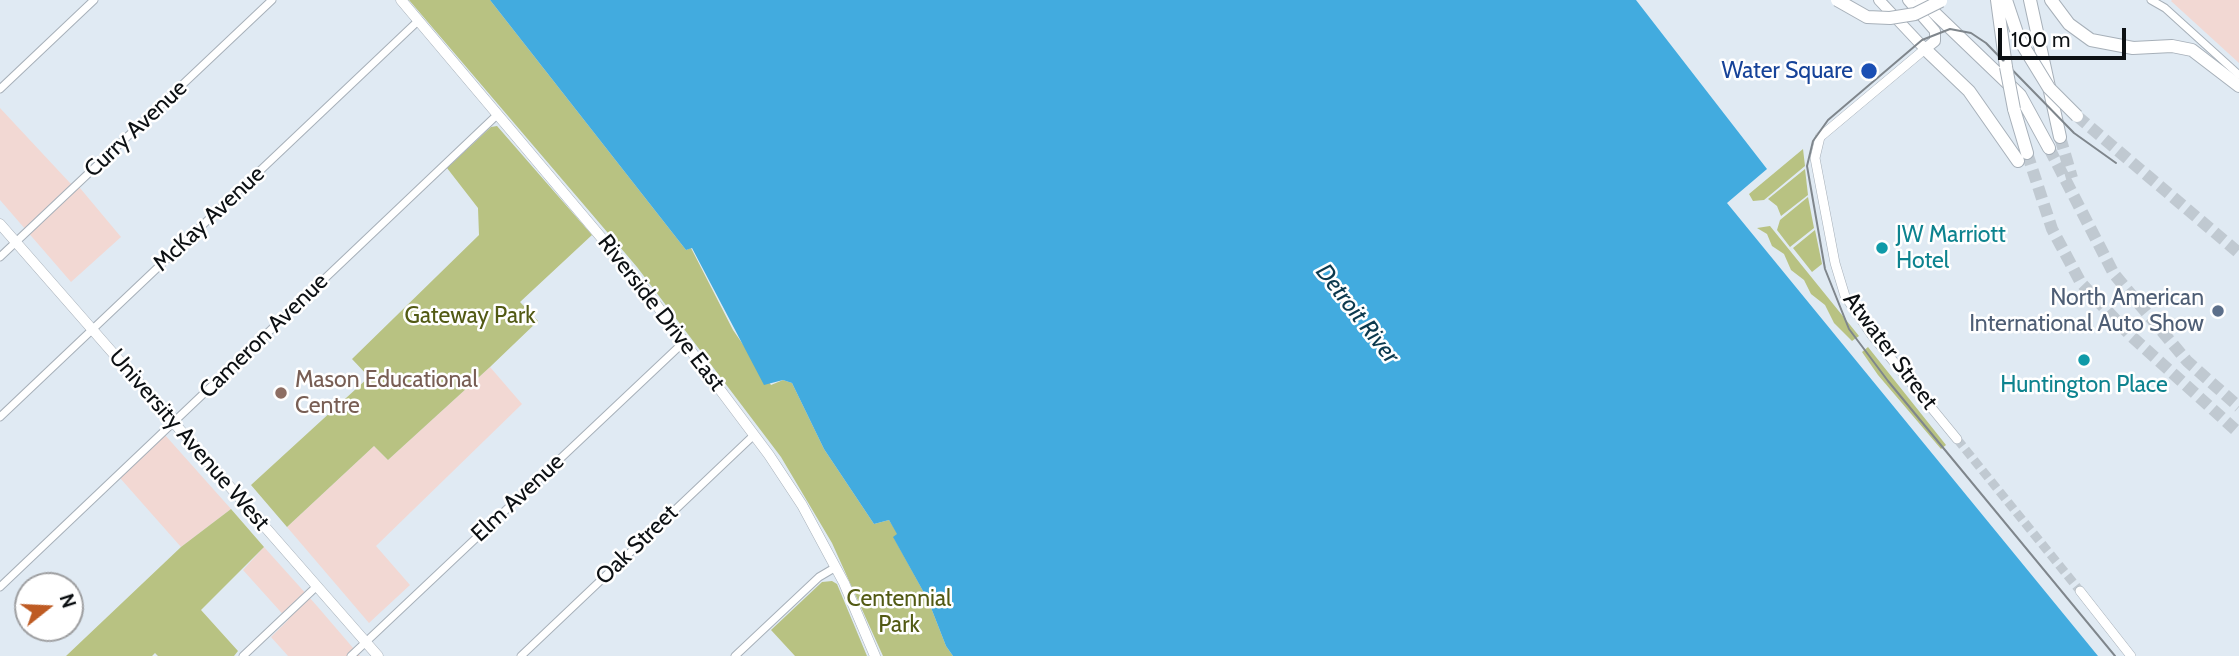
<!DOCTYPE html>
<style>
body{margin:0}
#map{position:relative;width:2239px;height:656px;overflow:hidden;background:#e0eaf3;font-family:Cabin,sans-serif}
canvas{display:block}
.north{position:absolute;left:14px;top:572px;width:70px;height:70px;box-sizing:border-box;background:#fff;border:2px solid #9e9fa1;border-radius:50%;rotate:72deg;font-size:19px;font-weight:700;line-height:28px;text-align:center;color:#0c1013}
.north::after{content:'';display:block;margin:auto;width:24px;height:32px;background:#be5b23;clip-path:polygon(50% 0,100% 100%,50% 72%,0 100%)}
.scale{position:absolute;left:1998px;top:28px;width:128px;height:32px;box-sizing:border-box;border:4px solid #0c1013;border-top:0;padding-left:9px;font-size:21px;line-height:24px;white-space:nowrap;color:#0c1013;-webkit-text-stroke:5px #fff;paint-order:stroke}
</style>
<div id="map">
<canvas width="2239" height="656"></canvas>
<div class="north">N</div>
<div class="scale">100 m</div>
</div>
<script>
const ctx = document.querySelector('canvas').getContext('2d');
ctx.lineJoin = 'round';
function paint(path, color) {
  ctx.fillStyle = color;
  ctx.fill(path, 'evenodd');
}
function poly(rows) {
  const path = new Path2D();
  for (const r of rows) {
    path.moveTo(r[0], r[1]);
    for (let i = 2; i < r.length; i += 2) path.lineTo(r[i], r[i + 1]);
  }
  return path;
}
function stroke(path, color, width, dash) {
  ctx.strokeStyle = color;
  ctx.lineWidth = width;
  ctx.lineCap = dash ? 'butt' : 'round';
  ctx.setLineDash(dash || []);
  ctx.stroke(path);
}
function label(font, color, halo, rows, align = 'center') {
  ctx.font = font + ' Cabin,sans-serif';
  ctx.lineWidth = 5;
  ctx.setLineDash([]);
  ctx.textBaseline = 'middle';
  ctx.strokeStyle = halo;
  ctx.fillStyle = color;
  for (const [text, x, y, turn = 0] of rows) {
    ctx.save();
    ctx.translate(x, y);
    ctx.rotate((+turn || 0) * Math.PI / 180);
    ctx.textAlign = isNaN(turn) ? turn : align;
    if (halo) ctx.strokeText(text, 0, 0);
    ctx.fillText(text, 0, 0);
    ctx.restore();
  }
}
const commercial = poly([
 [2172,0,2239,0,2239,63,2171,1],
 [0,108,70,183,80,188,121,237,71,282,0,200],
 [490,367,522,404,376,546,410,585,369,623,287,527,374,446,388,460],
 [165,435,231,509,181,547,120,478],
 [264,547,317,606,360,656,288,656,271,637,288,620,243,570]
]);
const green = poly([
 [409,0,490,0,686,250,691,248,733,330,771,385,783,380,792,383,824,449,874,524,889,520,898,534,894,538,928,600,946,646,953,656,883,656,832,543,781,457,637,267],
 [497,126,592,235,520,302,538,321,490,367,388,460,374,446,287,527,251,485,369,377,352,359,479,235,478,208,447,168,491,127],
 [1803,149,1805,166,1764,200,1753,201,1749,194],
 [1805,169,1808,195,1781,216,1777,206,1768,199],
 [1808,197,1814,228,1790,247,1777,230,1780,220],
 [1770,226,1859,336,1852,341,1834,323,1825,305,1811,294,1804,280,1791,270,1784,254,1772,246,1767,234,1757,228],
 [1815,230,1822,264,1812,272,1793,248],
 [1868,347,1946,445,1941,449,1878,375,1862,352],
 [231,509,264,547,201,610,238,651,234,656,158,656,155,653,152,656,66,656,181,547],
 [832,581,837,584,867,656,795,656,771,630,822,582]
]);
const water = poly([
 [490,0,1636,0,1767,169,1727,203,2098,656,953,656,946,646,928,600,893,537,897,534,889,520,874,524,824,449,792,383,783,380,764,385,692,248,686,250]
]);
const tertiaryTunnel = poly([
 [1957,439,2080,591]
]);
const motorwayTunnel = poly([
 [2077,116,2239,253],
 [2060,137,2072,178],
 [2049,148,2114,274,2187,361,2239,407],
 [2027,153,2052,229,2081,283,2130,335,2239,433]
]);
const minor = poly([
 [2151,0,2165,8,2239,75],
 [0,89,94,0],
 [0,257,272,0],
 [0,417,419,20],
 [0,587,498,114],
 [243,656,317,586],
 [351,656,685,341],
 [521,656,754,435],
 [735,656,819,577,836,567]
]);
const tertiary = poly([
 [1925,49,1820,137,1815,158,1835,263,1845,296,1871,334,1957,439],
 [2080,591,2131,656]
]);
const secondary = poly([
 [401,0,643,287,769,455,802,505,844,583,875,656],
 [0,224,378,656]
]);
const primary = poly([
 [1879,0,1925,49,1935,41,1935,31,1908,0]
]);
const motorway = poly([
 [1921,0,2020,95,2049,148],
 [1997,0,2006,67],
 [2006,0,2019,39],
 [2030,0,2060,137],
 [2051,0,2069,24,2091,40,2133,48,2172,46,2192,50,2239,86],
 [1925,49,1969,91,2018,161],
 [2014,109,2027,153]
]);
const tram = poly([
 [2115,656,1888,381,1849,329,1825,269,1807,166,1813,141,1828,120,1922,40,1950,29,1971,33,1986,43,2074,133,2116,163]
]);
const motorwayBridge = poly([
 [1837,0,1867,17,1890,18,1915,14,1941,1],
 [2019,39,2049,88,2077,116],
 [2006,67,2014,109]
]);
const markers = [
 [1869,71,9,"#1a4fb4"],
 [1882,248,7,"#0f9aa8"],
 [2218,311,7,"#5c6f8a"],
 [2084,360,7,"#0f9aa8"],
 [281,393,7,"#8d6e63"]
];
const transitNames = [
 ["Water Square",1853,71]
];
const streetNames = [
 ["Curry Avenue",136,129,-43],
 ["McKay Avenue",209,219,-43],
 ["Riverside Drive East",661,313,52],
 ["Cameron Avenue",264,336,-44],
 ["Atwater Street",1890,351,53],
 ["University Avenue West",189,440,49],
 ["Elm Avenue",518,498,-43],
 ["Oak Street",637,545,-44]
];
const cultureNames = [
 ["JW Marriott",1896,235],
 ["Hotel",1896,261],
 ["Huntington Place",2084,385,"center"]
];
const serviceNames = [
 ["North American",2204,298],
 ["International Auto Show",2204,324]
];
const parkNames = [
 ["Gateway Park",470,316],
 ["Centennial",899,599],
 ["Park",899,625]
];
const educationNames = [
 ["Mason Educational",295,380],
 ["Centre",295,406]
];
const waterNames = [
 ["Detroit River",1357,314,52]
];
paint(commercial, '#f2d8d3');
paint(green, '#b8c282');
paint(water, '#42abdf');
stroke(tertiaryTunnel, '#c0c9d1', 9, [9, 4.5]);
stroke(motorwayTunnel, '#c0c9d1', 12, [12, 6]);
stroke(minor, '#a7b0b9', 9);
stroke(tertiary, '#a7b0b9', 10);
stroke(secondary, '#a7b0b9', 11);
stroke(primary, '#a7b0b9', 12);
stroke(motorway, '#a7b0b9', 14);
stroke(minor, '#fff', 7);
stroke(tertiary, '#fff', 9);
stroke(secondary, '#fff', 10);
stroke(primary, '#fff', 10);
stroke(motorway, '#fff', 12);
stroke(tram, '#7f868c', 2);
stroke(motorwayBridge, '#a7b0b9', 14, []);
stroke(motorwayBridge, '#fff', 12);
for (const [x, y, r, color] of markers) {
  const dot = new Path2D();
  dot.arc(x, y, r, 0, 2 * Math.PI);
  ctx.fillStyle = color;
  ctx.fill(dot);
  stroke(dot, '#fff', 2.5);
}
label('23px', '#164399', '#fff', transitNames, 'right');
label('23px', '#0c1013', '#fff', streetNames);
label('23px', '#0d838f', '#fff', cultureNames, 'left');
label('23px', '#4e5e75', '#fff', serviceNames, 'right');
label('23px', '#525a14', '#fff', parkNames);
label('23px', '#785e54', '#fff', educationNames, 'left');
label('italic 24px', '#0b394e', '#fff', waterNames);
</script>
